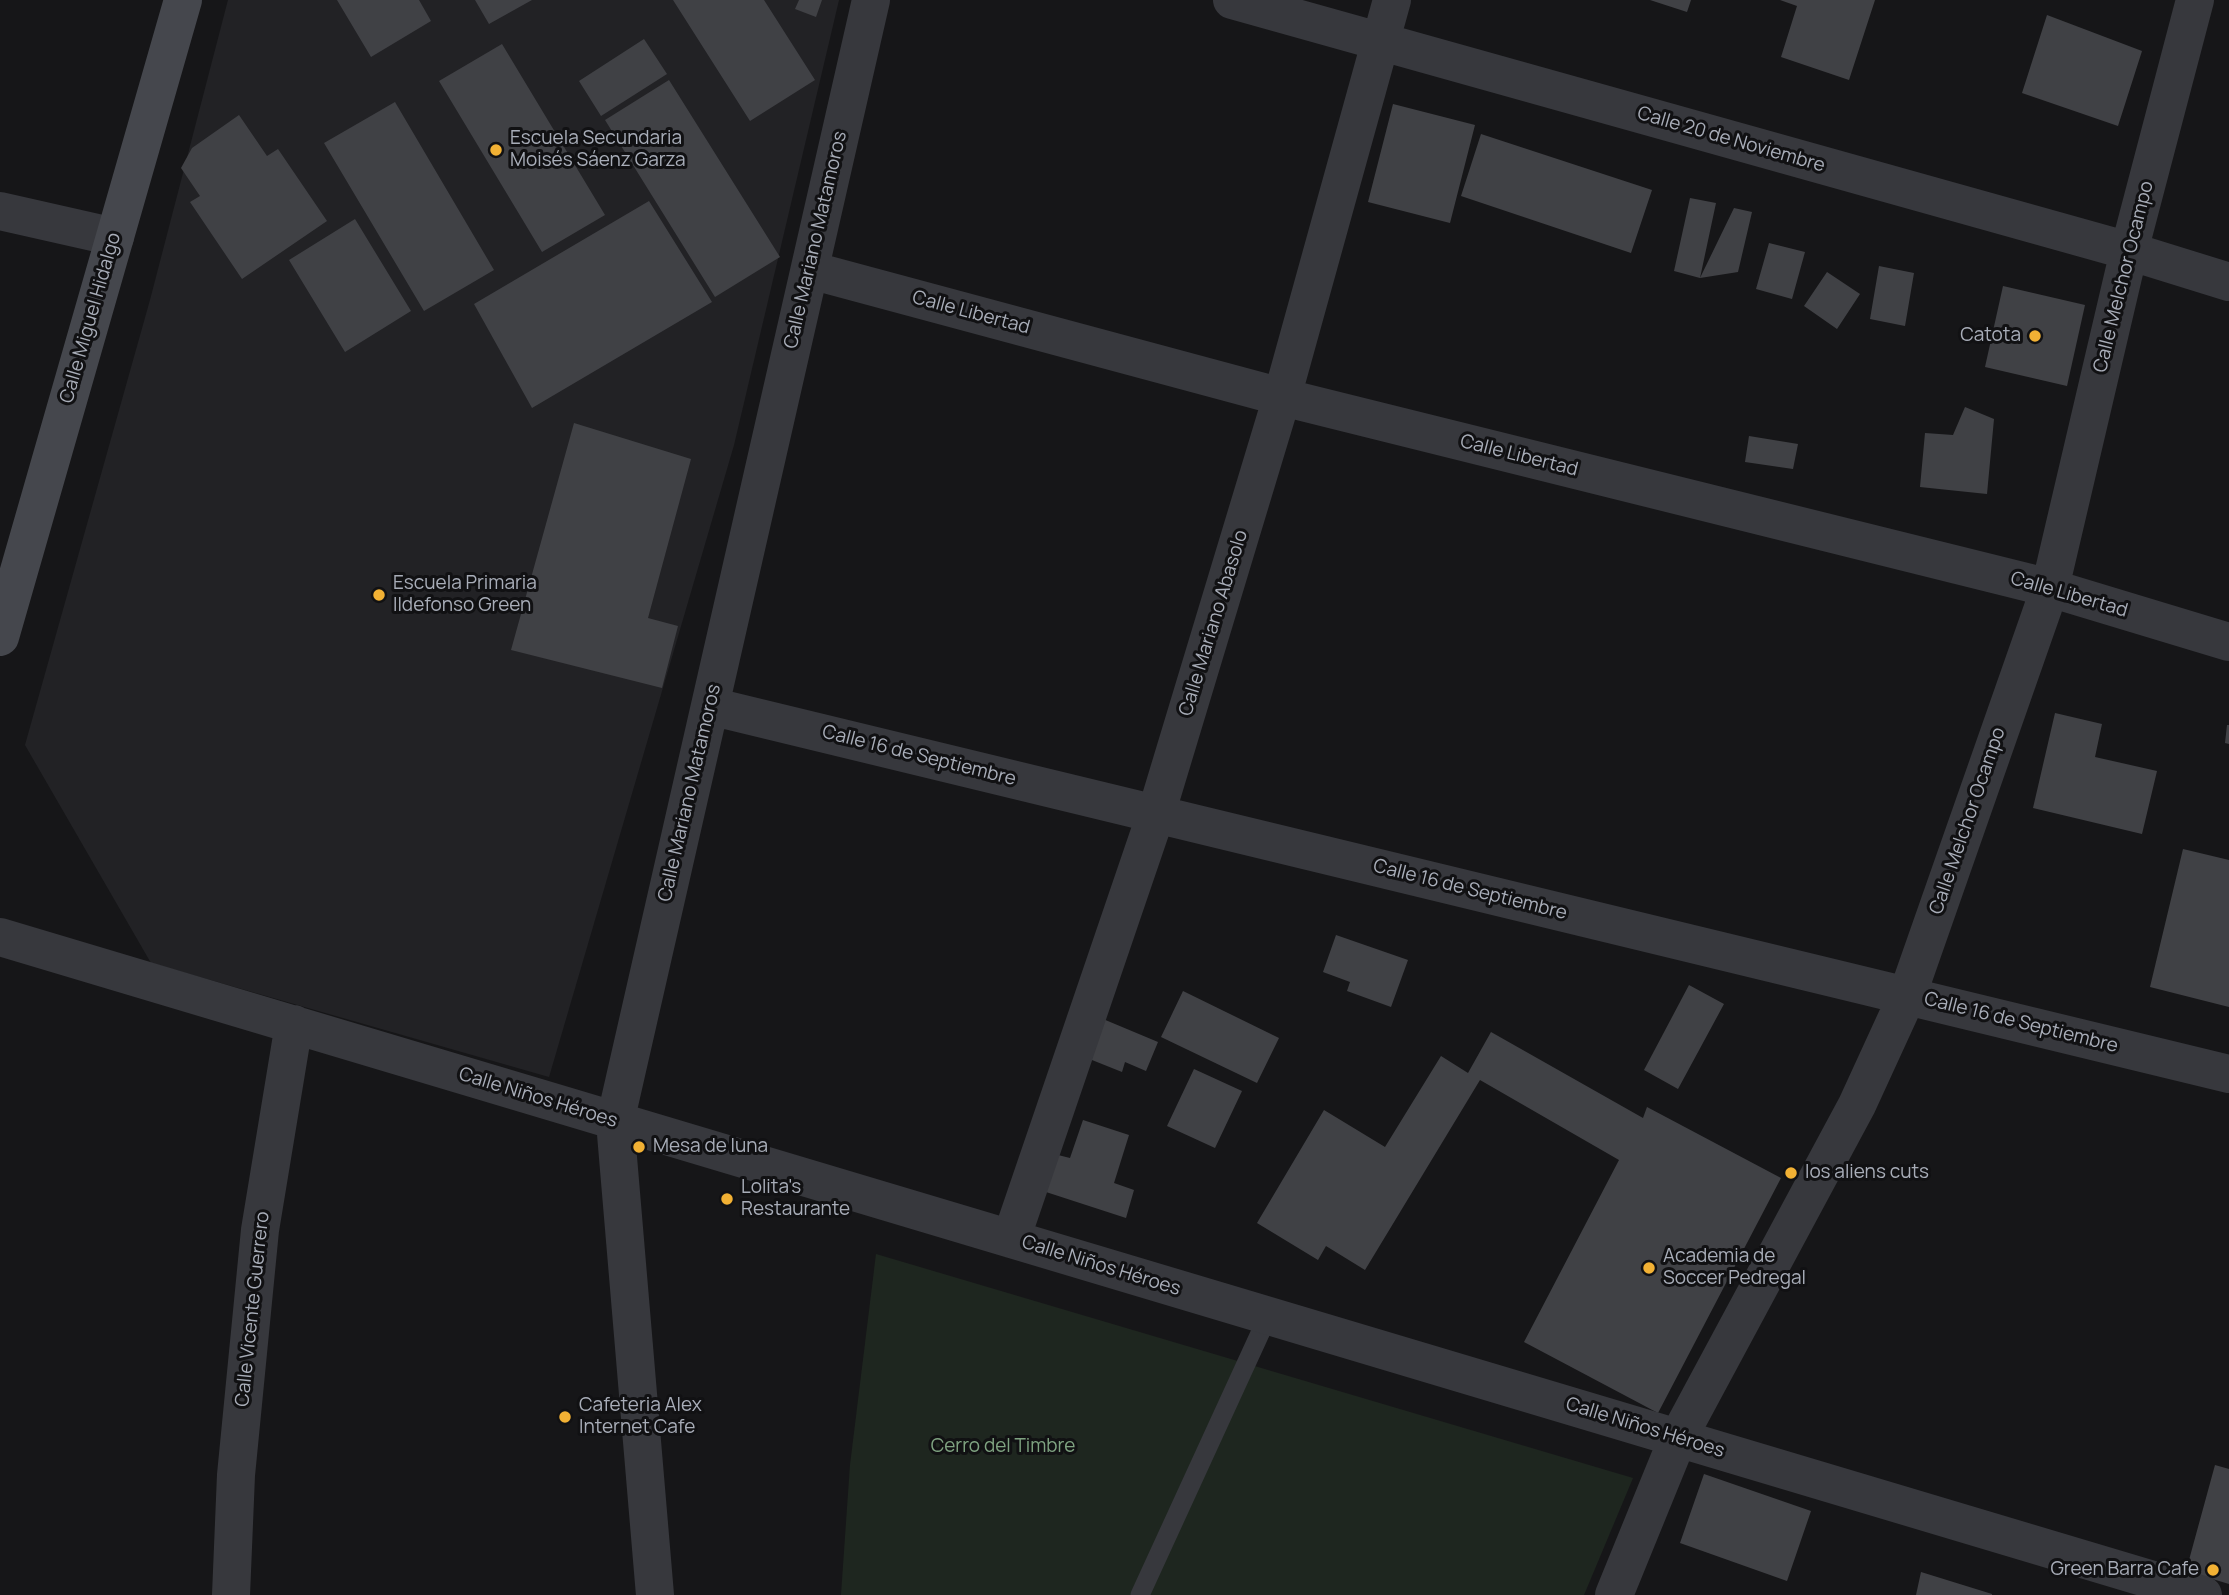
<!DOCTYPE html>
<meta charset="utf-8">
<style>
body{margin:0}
canvas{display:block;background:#161618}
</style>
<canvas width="2229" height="1595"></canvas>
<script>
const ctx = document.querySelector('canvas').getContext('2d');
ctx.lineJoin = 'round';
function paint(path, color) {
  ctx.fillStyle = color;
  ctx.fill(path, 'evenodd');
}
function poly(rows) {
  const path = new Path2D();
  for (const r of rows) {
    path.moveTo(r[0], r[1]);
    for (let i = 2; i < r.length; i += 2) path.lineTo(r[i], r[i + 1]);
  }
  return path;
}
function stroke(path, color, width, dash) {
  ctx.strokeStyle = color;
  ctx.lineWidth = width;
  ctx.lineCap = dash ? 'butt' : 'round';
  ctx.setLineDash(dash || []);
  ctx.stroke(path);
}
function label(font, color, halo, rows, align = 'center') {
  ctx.font = font + ' Manrope,sans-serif';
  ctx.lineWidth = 6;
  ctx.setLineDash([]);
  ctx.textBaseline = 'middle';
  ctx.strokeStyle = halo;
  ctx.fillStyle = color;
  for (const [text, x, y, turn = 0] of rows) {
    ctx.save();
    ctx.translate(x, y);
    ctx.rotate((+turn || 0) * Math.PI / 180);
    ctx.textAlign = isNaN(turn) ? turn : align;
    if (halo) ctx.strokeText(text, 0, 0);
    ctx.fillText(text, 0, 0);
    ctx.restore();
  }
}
const built = poly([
 [228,0,839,0,734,445,549,1077,151,963,25,745,150,300]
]);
const green = poly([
 [876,1254,1633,1478,1584,1595,841,1595,850,1465]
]);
const building = poly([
 [337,0,419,0,431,21,371,57],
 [475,0,532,0,489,24],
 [673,0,764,0,815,80,750,121],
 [799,0,822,0,816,17,795,9],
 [1650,0,1691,0,1687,12],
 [1780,0,1875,0,1849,80,1781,57,1797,6],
 [2047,15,2142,51,2118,126,2022,93],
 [644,39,667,74,601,116,579,81],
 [502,44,605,215,542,252,439,81],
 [669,80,780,257,715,297,605,120],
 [395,102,494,270,424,311,324,143],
 [1393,104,1475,125,1450,223,1368,202],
 [239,115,267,156,278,149,327,221,242,279,190,202,200,196,181,168,192,148],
 [1481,134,1652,190,1631,253,1461,196],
 [1690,198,1716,203,1700,278,1734,208,1752,212,1738,272,1700,278,1674,271],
 [649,201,712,302,532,408,474,304],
 [355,219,411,311,345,352,289,260],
 [1769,243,1805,252,1792,299,1756,289],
 [1879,266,1914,273,1905,326,1870,319],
 [1827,272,1860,294,1837,329,1804,306],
 [2003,286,2085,305,2067,386,1985,367],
 [1965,407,1994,419,1987,494,1920,487,1925,433,1953,435],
 [574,423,691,459,648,618,678,626,662,688,511,650],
 [1749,436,1798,444,1793,469,1745,462],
 [2055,713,2102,724,2095,757,2157,771,2142,834,2033,808],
 [2227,725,2229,725,2229,744,2225,743],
 [2183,849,2229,860,2229,1007,2150,987],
 [1336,935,1408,960,1391,1007,1347,991,1350,982,1323,972],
 [1689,985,1724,1004,1678,1089,1644,1070],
 [1183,991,1279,1038,1257,1083,1161,1037],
 [1103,1019,1158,1042,1146,1071,1125,1062,1122,1072,1087,1058],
 [1491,1032,1643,1118,1647,1107,1781,1178,1658,1413,1524,1342,1619,1160,1480,1080,1365,1270,1326,1246,1318,1260,1257,1223,1324,1110,1385,1147,1441,1056,1468,1073],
 [1194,1069,1242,1091,1215,1148,1167,1126],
 [1083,1120,1129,1135,1114,1183,1134,1190,1126,1218,1046,1192,1058,1155,1070,1158],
 [2215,1465,2229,1469,2229,1584,2186,1571],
 [1704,1474,1811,1511,1787,1581,1680,1543],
 [1921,1572,1992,1594,1992,1595,1916,1595]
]);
const service = poly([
 [1140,1595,1268,1316]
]);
const minor = poly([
 [1232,0,2129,251,2229,282],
 [0,211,115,237],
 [810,270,1282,397,2050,588,2229,642],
 [710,706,2229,1074],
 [0,937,2203,1595],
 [1011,1239,1156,814,1282,397,1392,0],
 [231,1595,236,1475,260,1230,294,1024],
 [655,1595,615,1122,871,0],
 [1614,1595,1678,1438,1857,1105,1907,996,2050,588,2129,251,2195,0]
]);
const secondary = poly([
 [0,637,183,0]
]);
const markers = [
 [496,150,7,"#f2b134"],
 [2035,336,7,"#f2b134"],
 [379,595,7,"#f2b134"],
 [639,1147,7,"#f2b134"],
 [1791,1173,7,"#f2b134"],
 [727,1199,7,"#f2b134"],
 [1649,1268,7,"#f2b134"],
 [565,1417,7,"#f2b134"],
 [2213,1570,7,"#f2b134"]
];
const poiNames = [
 ["Escuela Secundaria",510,139],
 ["Moisés Sáenz Garza",510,161],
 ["Catota",2021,336,"right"],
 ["Escuela Primaria",393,584],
 ["Ildefonso Green",393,606],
 ["Mesa de luna",653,1147],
 ["los aliens cuts",1805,1173],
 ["Lolita's",741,1188],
 ["Restaurante",741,1210],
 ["Academia de",1663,1257],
 ["Soccer Pedregal",1663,1279],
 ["Cafeteria Alex",579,1406],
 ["Internet Cafe",579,1428],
 ["Green Barra Cafe",2199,1570,"right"]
];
const streetNames = [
 ["Calle 20 de Noviembre",1731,140,16],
 ["Calle Mariano Matamoros",816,240,-77],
 ["Calle Melchor Ocampo",2124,277,-76],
 ["Calle Libertad",971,313,15],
 ["Calle Miguel Hidalgo",91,318,-74],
 ["Calle Libertad",1519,456,14],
 ["Calle Libertad",2069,595,16],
 ["Calle Mariano Abasolo",1214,623,-73],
 ["Calle 16 de Septiembre",919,756,14],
 ["Calle Mariano Matamoros",690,793,-77],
 ["Calle Melchor Ocampo",1968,821,-71],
 ["Calle 16 de Septiembre",1470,890,14],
 ["Calle 16 de Septiembre",2021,1023,14],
 ["Calle Niños Héroes",538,1098,17],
 ["Calle Niños Héroes",1101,1266,17],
 ["Calle Vicente Guerrero",253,1309,-84],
 ["Calle Niños Héroes",1645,1428,17]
];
const parkNames = [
 ["Cerro del Timbre",1003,1447]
];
paint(built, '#222225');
paint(green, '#1e261f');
paint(building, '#404145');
stroke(service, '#37383d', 19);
stroke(minor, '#37383d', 38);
stroke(secondary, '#45474d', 38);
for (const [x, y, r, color] of markers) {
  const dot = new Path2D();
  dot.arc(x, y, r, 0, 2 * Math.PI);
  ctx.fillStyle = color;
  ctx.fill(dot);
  stroke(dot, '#111113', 2.5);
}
label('19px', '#a8adb8', '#111113', poiNames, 'left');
label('19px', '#a8adb8', '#111113', streetNames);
label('19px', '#7fa381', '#111113', parkNames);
</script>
